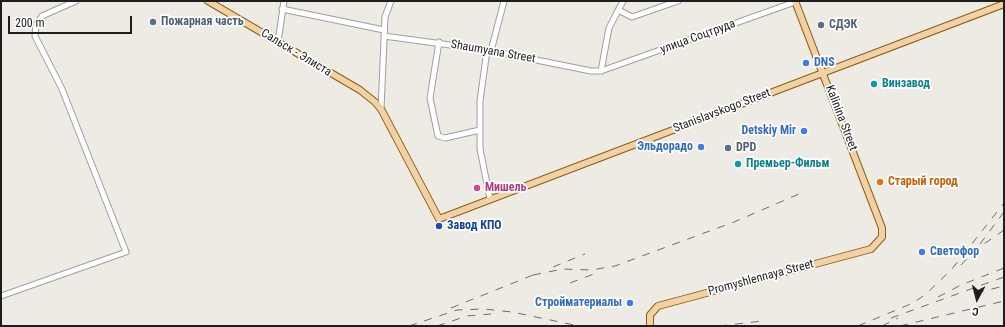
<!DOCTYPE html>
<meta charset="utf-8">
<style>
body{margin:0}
#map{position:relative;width:1005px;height:327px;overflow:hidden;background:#eeebe5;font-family:"Roboto Condensed",sans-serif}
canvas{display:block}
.frame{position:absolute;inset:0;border:2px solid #1e1e1e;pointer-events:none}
.north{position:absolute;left:957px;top:279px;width:40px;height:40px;-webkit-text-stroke:3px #fff;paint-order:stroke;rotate:187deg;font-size:11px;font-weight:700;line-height:16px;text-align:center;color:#1e1e1e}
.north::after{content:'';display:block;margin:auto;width:14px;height:18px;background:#1e1e1e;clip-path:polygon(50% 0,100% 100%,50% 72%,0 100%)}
.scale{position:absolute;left:8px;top:16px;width:124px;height:18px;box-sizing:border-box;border:2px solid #1e1e1e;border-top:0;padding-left:5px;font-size:12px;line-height:14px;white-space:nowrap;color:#1e1e1e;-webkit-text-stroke:3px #fff;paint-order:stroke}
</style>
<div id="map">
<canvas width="1005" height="327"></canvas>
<div class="frame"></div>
<div class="north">С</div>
<div class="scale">200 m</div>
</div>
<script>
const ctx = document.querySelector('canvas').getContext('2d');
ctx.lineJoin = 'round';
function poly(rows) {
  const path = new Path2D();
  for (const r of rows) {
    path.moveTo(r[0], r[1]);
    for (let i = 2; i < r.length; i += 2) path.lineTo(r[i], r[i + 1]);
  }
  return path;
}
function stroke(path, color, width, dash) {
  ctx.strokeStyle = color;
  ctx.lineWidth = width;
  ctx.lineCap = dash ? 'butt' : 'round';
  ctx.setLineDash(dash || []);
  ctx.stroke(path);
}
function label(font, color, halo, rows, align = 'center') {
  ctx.font = font + ' "Roboto Condensed",sans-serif';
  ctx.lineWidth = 3.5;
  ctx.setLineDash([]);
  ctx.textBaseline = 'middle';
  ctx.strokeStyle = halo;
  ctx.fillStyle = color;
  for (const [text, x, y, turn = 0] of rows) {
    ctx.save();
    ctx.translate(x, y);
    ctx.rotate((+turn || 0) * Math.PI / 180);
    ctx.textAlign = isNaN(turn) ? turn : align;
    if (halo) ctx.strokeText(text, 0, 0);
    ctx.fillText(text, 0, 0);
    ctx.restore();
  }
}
const minor = poly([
 [282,9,384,30],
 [618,10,632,17,678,1],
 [384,36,487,50,591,71,601,71,795,2],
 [278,42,284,1],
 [439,42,430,98,438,136,445,138,480,130],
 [487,50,480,101,480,149,490,199],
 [491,51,504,1],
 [601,71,609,28,623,1],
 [381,109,385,17,391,1],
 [1,296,126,252,62,89,35,36,36,25,42,16,76,1]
]);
const major = poly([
 [208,1,360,90,375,102,381,109,439,219,1004,4],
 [650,326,650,315,658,306,871,249,882,237,882,228,795,1]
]);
const rail = poly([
 [980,244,1004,212],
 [961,265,974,251,1004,230],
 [553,267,585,254],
 [533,275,563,269,591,270,615,266,734,222,806,191],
 [570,283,599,272],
 [976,293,1004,286],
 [938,297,961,285,1004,268],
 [451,308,538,273],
 [891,318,1004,277],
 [409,326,457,310,484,309,512,312,579,326],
 [437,326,467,316,491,314],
 [719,326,763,321],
 [858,326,913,303,926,294,952,269,1004,203],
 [882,326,898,318],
 [900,326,1004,301]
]);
const markers = [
 [153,22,4,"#5c6f8a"],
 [821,25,4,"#5c6f8a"],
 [806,63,4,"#3f7fe0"],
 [874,84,4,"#0f9aa8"],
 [804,131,4,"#3f7fe0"],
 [701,147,4,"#3f7fe0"],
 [728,148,4,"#5c6f8a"],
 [738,164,4,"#0f9aa8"],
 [880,182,4,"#e8710a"],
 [477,188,4,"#d1479c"],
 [439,226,4,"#1a4fb4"],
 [922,252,4,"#3f7fe0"],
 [630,303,4,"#3f7fe0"]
];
const serviceNames = [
 ["Пожарная часть",161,22],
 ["СДЭК",829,25],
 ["DPD",736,148]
];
const streetNames = [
 ["улица Соцтруда",698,37,-20],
 ["Shaumyana Street",493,52,10],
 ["Сальск - Элиста",296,53,31],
 ["Stanislavskogo Street",722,111,-21],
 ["Kalinina Street",841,118,69],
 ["Promyshlennaya Street",761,278,-15]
];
const shopNames = [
 ["DNS",814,63,"left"],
 ["Detskiy Mir",796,131],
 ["Эльдорадо",693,147],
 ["Светофор",930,252,"left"],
 ["Стройматериалы",622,303]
];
const cultureNames = [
 ["Винзавод",882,84],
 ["Премьер-Фильм",746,164]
];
const foodNames = [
 ["Старый город",888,182]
];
const hotelNames = [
 ["Мишель",485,188]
];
const transitNames = [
 ["Завод КПО",447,226]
];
stroke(minor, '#9f9f9f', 7);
stroke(major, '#886010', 8);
stroke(minor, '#fff', 5);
stroke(major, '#f2d1a6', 6);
stroke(rail, '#6c6c6c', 1, [8, 8]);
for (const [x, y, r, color] of markers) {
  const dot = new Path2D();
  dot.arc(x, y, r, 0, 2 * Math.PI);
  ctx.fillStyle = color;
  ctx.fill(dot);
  stroke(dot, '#fff', 1.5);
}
label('bold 12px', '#4e5e75', '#fff', serviceNames, 'left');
label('12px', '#1e1e1e', '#fff', streetNames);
label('bold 12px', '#366cbe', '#fff', shopNames, 'right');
label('bold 12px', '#0d838f', '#fff', cultureNames, 'left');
label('bold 12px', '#c56008', '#fff', foodNames, 'left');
label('bold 12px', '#b23c85', '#fff', hotelNames, 'left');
label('bold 12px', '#164399', '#fff', transitNames, 'left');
</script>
